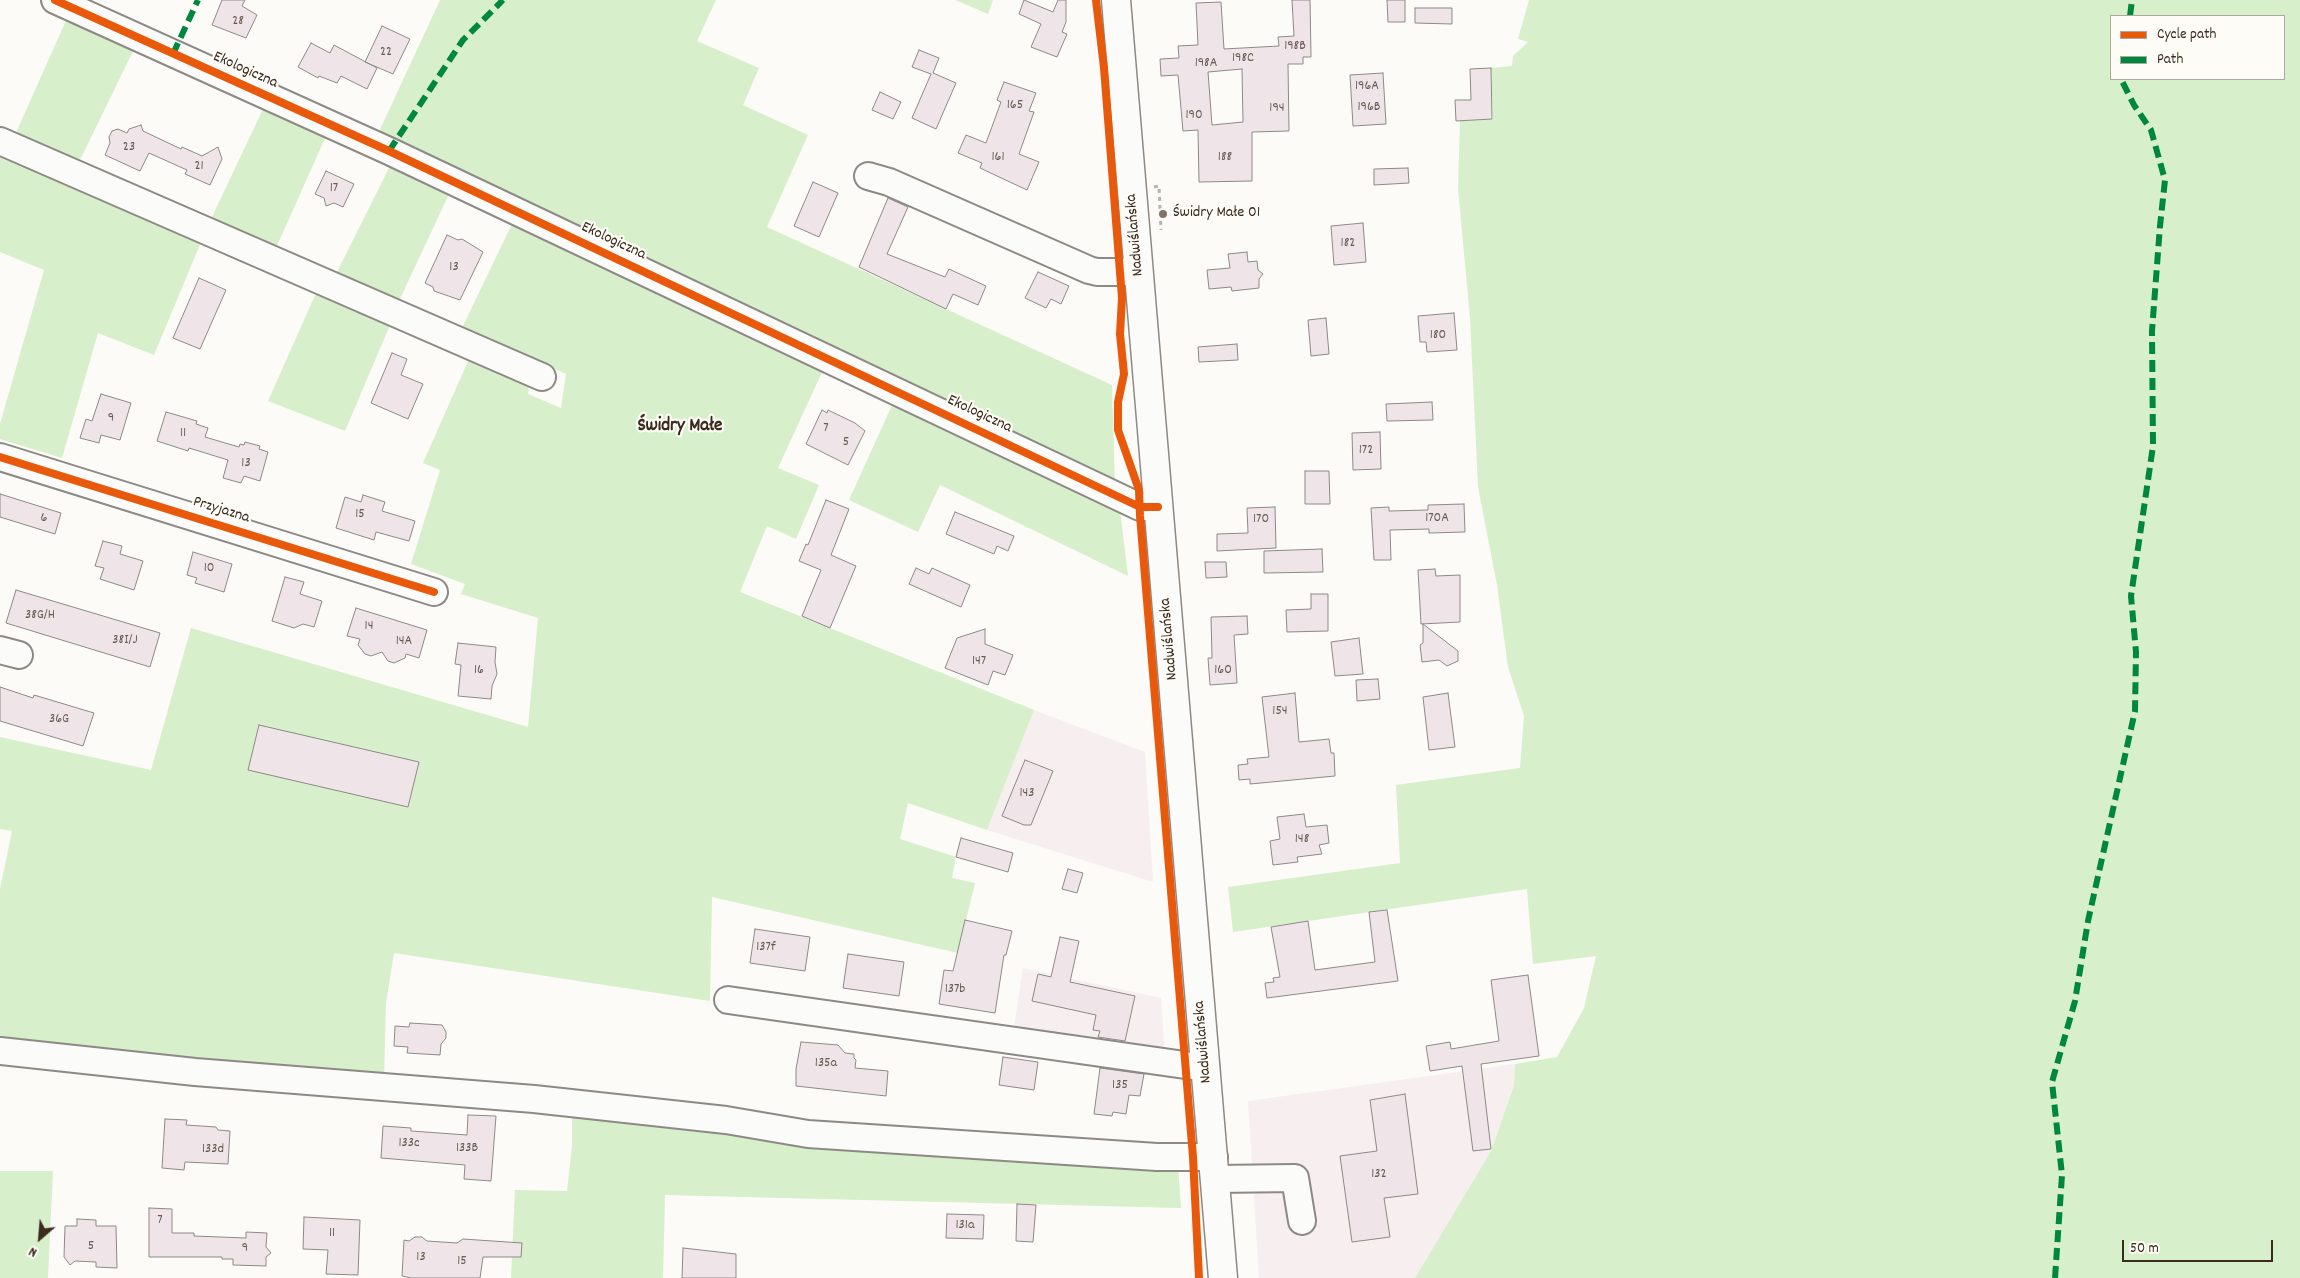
<!DOCTYPE html>
<meta charset="utf-8">
<style>
body{margin:0}
#map{position:relative;width:2300px;height:1278px;overflow:hidden;background:#fcfbf8;font-family:Dekko,sans-serif}
canvas{display:block}
.legend{position:absolute;left:2110px;top:15px;width:175px;height:65px;box-sizing:border-box;background:#fdfcf7;border:1px solid #afa8a0;margin:0;padding:6px 9px;list-style:none;font-size:15px;color:#3b2a1e}
.legend li{display:flex;align-items:center;gap:10px;height:25px}
.legend b{width:25px;border:1px solid #afa8a0}
.north{position:absolute;left:15px;top:1213px;width:50px;height:50px;-webkit-text-stroke:4px #fdfcf7;paint-order:stroke;rotate:207deg;font-size:14px;font-weight:700;line-height:20px;text-align:center;color:#3b2a1e}
.north::after{content:'';display:block;margin:auto;width:18px;height:22px;background:#3b2a1e;clip-path:polygon(50% 0,100% 100%,50% 72%,0 100%)}
.scale{position:absolute;left:2122px;top:1240px;width:151px;height:22px;box-sizing:border-box;border:2px solid #3b2a1e;border-top:0;padding-left:6px;font-size:15px;line-height:18px;white-space:nowrap;color:#3b2a1e;-webkit-text-stroke:4px #fdfcf7;paint-order:stroke}
</style>
<div id="map">
<canvas width="2300" height="1278"></canvas>
<ul class="legend">
<li><b style="height:6px;background:#e8590c"></b>Cycle path</li>
<li><b style="height:6px;background:#00873e"></b>Path</li>
</ul>
<div class="north">N</div>
<div class="scale">50 m</div>
</div>
<script>
const ctx = document.querySelector('canvas').getContext('2d');
ctx.lineJoin = 'round';
function paint(path, color) {
  ctx.fillStyle = color;
  ctx.fill(path, 'evenodd');
}
function poly(rows) {
  const path = new Path2D();
  for (const r of rows) {
    path.moveTo(r[0], r[1]);
    for (let i = 2; i < r.length; i += 2) path.lineTo(r[i], r[i + 1]);
  }
  return path;
}
function stroke(path, color, width, dash) {
  ctx.strokeStyle = color;
  ctx.lineWidth = width;
  ctx.lineCap = dash ? 'butt' : 'round';
  ctx.setLineDash(dash || []);
  ctx.stroke(path);
}
function label(font, color, halo, rows, align = 'center') {
  ctx.font = font + ' Dekko,sans-serif';
  ctx.lineWidth = 4.5;
  ctx.setLineDash([]);
  ctx.textBaseline = 'middle';
  ctx.strokeStyle = halo;
  ctx.fillStyle = color;
  for (const [text, x, y, turn = 0] of rows) {
    ctx.save();
    ctx.translate(x, y);
    ctx.rotate((+turn || 0) * Math.PI / 180);
    ctx.textAlign = isNaN(turn) ? turn : align;
    if (halo) ctx.strokeText(text, 0, 0);
    ctx.fillText(text, 0, 0);
    ctx.restore();
  }
}
const built = poly([
 [1034,710,1145,752,1153,882,987,830],
 [1023,968,1161,998,1165,1056,1013,1034],
 [1515,1064,1514,1084,1491,1151,1415,1278,1259,1278,1248,1101]
]);
const green = poly([
 [440,0,716,0,697,41,759,68,743,105,808,135,767,227,1112,385,1115,488,377,136],
 [955,0,993,0,988,14],
 [1529,0,2300,0,2300,1278,1415,1278,1491,1151,1514,1085,1515,1064,1557,1057,1584,1008,1596,956,1533,964,1527,889,1233,932,1228,887,1400,863,1396,785,1520,768,1524,716,1508,667,1497,585,1478,487,1470,318,1458,188,1460,120,1493,119,1491,68,1512,66,1513,56,1528,42,1518,39],
 [2111,16,2284,16,2284,79,2111,79],
 [68,16,135,47,79,162,15,135],
 [264,107,326,136,276,248,211,219],
 [0,154,201,242,154,355,98,333,62,458,0,439,0,424,44,270,0,252],
 [390,166,449,194,399,301,336,274],
 [512,224,823,370,778,468,819,485,796,539,767,526,740,592,1034,710,987,830,908,803,900,839,956,857,952,878,975,883,958,953,712,897,710,1001,394,953,386,1003,384,1079,0,1042,0,889,12,831,0,829,0,737,151,770,191,628,528,727,538,618,461,594,465,584,411,564,440,470,423,463,469,359,529,385,528,394,561,408,566,374,462,328],
 [316,293,390,325,345,431,268,401],
 [893,403,1120,510,1128,576,940,485,918,532,849,500],
 [572,1110,1178,1166,1181,1208,665,1195,663,1278,511,1278,515,1190,567,1191,572,1146],
 [0,1171,53,1171,48,1278,0,1278]
]);
const building = poly([
 [222,0,245,0,242,6,257,15,246,38,212,25,222,0],
 [1024,0,1053,12,1058,0,1066,0,1066,22,1062,32,1067,34,1057,57,1031,47,1041,24,1019,14,1024,0],
 [1292,0,1310,0,1311,57,1303,57,1303,64,1288,64,1289,131,1252,132,1252,181,1199,182,1198,130,1183,131,1178,75,1161,76,1160,59,1179,58,1178,46,1198,45,1196,3,1221,2,1224,49,1279,46,1278,37,1294,36,1292,0],
 [1242,69,1243,122,1212,125,1208,72,1242,69],
 [1387,0,1405,0,1405,22,1388,22,1387,0],
 [1415,8,1452,8,1452,24,1415,23,1415,8],
 [382,26,410,39,393,74,365,62,382,26],
 [311,43,330,53,334,45,377,68,367,89,341,76,337,83,319,76,318,78,298,67,311,43],
 [919,50,939,58,933,73,956,83,936,129,912,118,931,74,912,67,919,50],
 [1491,68,1492,119,1456,121,1455,100,1471,100,1470,69,1491,68],
 [1383,73,1386,124,1353,126,1350,75,1383,73],
 [1004,82,1036,93,1029,111,1034,112,1019,154,1039,162,1027,190,980,168,982,163,958,153,966,135,986,143,1001,102,997,100,1004,82],
 [880,92,901,102,893,119,872,110,880,92],
 [141,125,143,131,181,149,182,147,202,156,218,147,222,159,210,185,185,174,187,170,149,153,140,171,105,155,110,143,109,137,112,131,118,129,127,133,129,129,141,125],
 [1408,168,1409,183,1374,185,1374,169,1408,168],
 [326,171,354,184,343,207,334,203,326,206,324,198,315,194,326,171],
 [813,182,838,193,819,237,794,226,813,182],
 [888,198,908,207,887,254,945,277,949,269,986,286,978,305,953,294,946,309,859,267,888,198],
 [1363,223,1366,262,1334,265,1331,226,1363,223],
 [447,235,458,240,462,239,483,252,460,300,434,291,433,287,425,283,447,235],
 [1247,252,1248,262,1257,261,1258,270,1263,274,1259,279,1259,288,1232,291,1231,287,1209,289,1207,270,1230,268,1228,254,1247,252],
 [1038,272,1069,286,1061,304,1051,299,1046,308,1025,298,1038,272],
 [199,278,226,290,200,349,173,338,199,278],
 [1454,313,1457,350,1427,352,1426,342,1420,342,1418,316,1454,313],
 [1326,318,1329,354,1311,356,1308,320,1326,318],
 [1237,344,1238,360,1199,362,1198,347,1237,344],
 [392,353,407,359,401,375,423,384,408,419,371,403,392,353],
 [101,394,131,403,120,440,101,435,99,443,80,438,86,419,92,421,101,394],
 [1432,402,1433,420,1387,421,1386,404,1432,402],
 [822,410,827,413,828,410,855,423,865,431,848,465,806,444,822,410],
 [166,412,197,421,196,424,208,428,205,437,239,447,240,444,244,445,245,442,260,446,259,449,268,452,260,481,244,476,241,483,223,478,228,460,189,448,188,451,157,441,166,412],
 [1380,432,1381,469,1353,470,1352,433,1380,432],
 [1305,471,1329,471,1330,504,1305,504,1305,471],
 [0,494,61,513,55,534,0,517,0,494],
 [363,495,385,502,382,511,415,521,409,541,376,532,374,540,336,528,345,497,361,502,363,495],
 [826,500,849,509,831,555,856,566,830,628,802,616,821,570,799,561,806,544,808,545,826,500],
 [1464,504,1465,532,1429,533,1429,529,1390,530,1391,560,1374,560,1371,508,1389,507,1389,511,1428,510,1428,505,1464,504],
 [1275,507,1276,548,1217,551,1217,534,1248,533,1247,508,1275,507],
 [955,512,1014,536,1008,551,997,546,994,554,946,534,955,512],
 [103,541,122,546,120,554,143,561,134,590,100,579,104,568,95,566,103,541],
 [1322,549,1323,572,1264,573,1264,551,1322,549],
 [193,552,232,564,224,592,195,583,197,578,187,575,193,552],
 [1205,562,1226,562,1227,577,1206,578,1205,562],
 [916,568,929,574,932,568,970,585,961,607,909,584,916,568],
 [1435,569,1436,576,1460,575,1460,622,1421,624,1418,570,1435,569],
 [285,577,304,582,300,594,322,601,314,627,303,624,294,628,272,621,285,577],
 [16,590,160,633,150,667,6,623,16,590],
 [1311,594,1328,594,1328,631,1287,632,1286,610,1311,609,1311,594],
 [356,608,427,630,419,658,406,654,405,658,394,663,388,661,382,652,371,656,365,654,358,645,360,639,347,636,356,608],
 [1247,616,1248,634,1234,635,1237,683,1210,685,1208,658,1212,658,1211,617,1247,616],
 [1423,624,1458,651,1458,661,1447,666,1439,660,1422,662,1420,645,1423,643,1423,624],
 [985,629,985,644,1013,655,1005,675,993,671,988,685,945,668,957,638,985,629],
 [1359,638,1363,674,1335,676,1331,642,1359,638],
 [458,643,496,647,495,662,497,674,492,686,491,699,458,696,461,665,455,664,458,643],
 [1378,679,1380,699,1357,701,1356,680,1378,679],
 [0,687,33,698,34,695,94,713,83,746,0,721,0,687],
 [1295,693,1299,742,1329,739,1331,753,1334,753,1335,776,1250,784,1250,779,1239,780,1238,765,1248,764,1247,759,1269,757,1262,697,1295,693],
 [1448,693,1455,747,1429,750,1423,697,1448,693],
 [259,725,419,762,408,807,248,770,259,725],
 [1025,760,1053,771,1031,825,1024,825,1002,816,1025,760],
 [1304,814,1306,827,1327,825,1329,843,1319,845,1322,854,1297,857,1298,862,1273,865,1270,841,1280,839,1277,817,1304,814],
 [961,838,1013,853,1008,872,956,857,961,838],
 [1068,869,1083,873,1077,893,1062,889,1068,869],
 [1387,910,1398,981,1267,998,1265,983,1274,982,1273,978,1280,977,1271,927,1308,921,1315,970,1375,962,1369,912,1387,910],
 [965,920,1012,931,1006,955,1004,955,995,1013,939,1004,944,970,953,971,965,920],
 [755,929,810,937,805,971,750,963,755,929],
 [1060,937,1079,941,1070,982,1135,996,1125,1041,1098,1037,1100,1031,1093,1030,1096,1015,1032,1001,1038,974,1051,977,1060,937],
 [848,954,904,962,899,996,843,988,848,954],
 [1528,975,1539,1056,1481,1064,1491,1149,1473,1151,1462,1066,1430,1071,1426,1046,1450,1042,1451,1049,1499,1041,1491,980,1528,975],
 [410,1023,442,1025,446,1032,446,1038,441,1044,440,1055,407,1053,408,1047,394,1046,395,1026,409,1027,410,1023],
 [801,1042,838,1045,845,1053,854,1054,854,1058,856,1060,855,1068,888,1071,886,1096,796,1086,796,1069,801,1042],
 [1003,1057,1038,1062,1034,1090,999,1085,1003,1057],
 [1100,1068,1144,1074,1140,1096,1129,1095,1126,1114,1113,1112,1112,1116,1094,1114,1100,1068],
 [1405,1094,1418,1194,1384,1198,1390,1237,1352,1242,1340,1156,1377,1151,1370,1100,1405,1094],
 [468,1115,496,1116,491,1181,464,1179,465,1165,381,1158,383,1126,411,1128,411,1131,467,1135,468,1115],
 [165,1119,187,1120,186,1125,216,1127,218,1130,230,1131,228,1164,185,1162,184,1170,162,1168,165,1119],
 [1017,1204,1036,1205,1033,1242,1016,1241,1017,1204],
 [149,1208,172,1209,172,1233,194,1233,194,1236,246,1238,246,1232,267,1233,266,1247,271,1253,266,1257,266,1266,233,1265,233,1259,222,1259,222,1257,149,1257,149,1208],
 [947,1214,984,1215,983,1239,946,1238,947,1214],
 [304,1217,360,1220,358,1275,326,1274,328,1250,303,1249,304,1217],
 [77,1219,96,1220,96,1226,116,1226,117,1268,96,1267,96,1262,75,1261,70,1265,64,1257,65,1226,77,1226,77,1219],
 [415,1237,422,1237,427,1241,457,1243,463,1239,522,1243,521,1257,483,1257,480,1278,411,1278,402,1276,404,1240,409,1241,415,1237],
 [683,1248,736,1254,736,1278,682,1278,683,1248]
]);
const path = poly([
 [1154,187,1159,186,1161,230]
]);
const minor = poly([
 [55,0,389,151,1140,507,1158,507],
 [0,141,542,377],
 [868,176,889,182,1089,270,1097,272,1139,272],
 [0,457,434,592],
 [0,650,19,655],
 [728,1000,1206,1068],
 [0,1051,195,1072,534,1099,726,1120,808,1134,1157,1157,1214,1157],
 [1216,1179,1295,1178,1302,1221]
]);
const major = poly([
 [1116,0,1223,1278]
]);
const quiet = poly([
 [2130,16,2132,0],
 [173,54,198,0],
 [389,151,463,40,503,0],
 [2055,1278,2062,1175,2052,1082,2075,1001,2088,921,2135,711,2136,652,2131,596,2153,446,2152,331,2160,226,2165,180,2151,130,2134,105,2121,79]
]);
const cycleway = poly([
 [55,0,389,151,1140,507,1158,507],
 [1096,0,1104,68,1122,298,1120,334,1124,374,1118,402,1118,430,1139,490,1140,516,1193,1157,1199,1278],
 [0,457,434,592]
]);
const markers = [
 [1163,214,5,"#7f736a"]
];
const numberNames = [
 ["28",238,22],
 ["198B",1295,47],
 ["22",386,53],
 ["198C",1243,59],
 ["198A",1206,64],
 ["196A",1367,87],
 ["165",1015,106],
 ["196B",1369,108],
 ["194",1277,109],
 ["190",1194,116],
 ["23",129,148],
 ["161",998,158],
 ["188",1225,158],
 ["21",199,167],
 ["17",334,189],
 ["182",1348,244],
 ["13",454,268],
 ["180",1438,336],
 ["9",111,419],
 ["7",826,429],
 ["11",183,434],
 ["5",846,443],
 ["172",1366,451],
 ["13",246,464],
 ["15",360,515],
 ["6",44,519],
 ["170A",1437,519],
 ["170",1261,520],
 ["10",209,569],
 ["38G/H",40,616],
 ["14",369,627],
 ["38I/J",125,641],
 ["14A",404,642],
 ["147",979,662],
 ["16",479,671],
 ["160",1223,671],
 ["154",1280,712],
 ["36G",59,720],
 ["143",1027,794],
 ["148",1302,840],
 ["137f",766,948],
 ["137b",955,990],
 ["135a",826,1064],
 ["135",1120,1086],
 ["133c",409,1144],
 ["133B",467,1149],
 ["133d",213,1150],
 ["132",1379,1175],
 ["7",160,1221],
 ["131a",965,1226],
 ["11",332,1234],
 ["5",91,1247],
 ["9",245,1249],
 ["13",421,1258],
 ["15",462,1262]
];
const streetNames = [
 ["Ekologiczna",245,71,24],
 ["Nadwiślańska",1136,235,-95],
 ["Ekologiczna",613,242,25],
 ["Ekologiczna",979,415,25],
 ["Przyjazna",221,511,17],
 ["Nadwiślańska",1170,639,-95],
 ["Nadwiślańska",1204,1042,-95]
];
const poiNames = [
 ["Świdry Małe 01",1173,214]
];
const quarterNames = [
 ["Świdry Małe",680,427]
];
paint(built, '#f7eef0');
paint(green, '#d7efca');
paint(building, '#efe5e9');
stroke(building, '#8d8985', 1);
stroke(minor, '#8d8985', 30);
stroke(major, '#8d8985', 31);
stroke(path, '#b6b4b1', 3, [4, 4]);
stroke(minor, '#fbfbf9', 26);
stroke(major, '#fbfbf9', 28);
stroke(quiet, '#00873e', 6, [12, 6]);
stroke(cycleway, '#e8590c', 8);
for (const [x, y, r, color] of markers) {
  const dot = new Path2D();
  dot.arc(x, y, r, 0, 2 * Math.PI);
  ctx.fillStyle = color;
  ctx.fill(dot);
  stroke(dot, '#fdfcf7', 2);
}
label('14px', '#685951', null, numberNames);
label('16px', '#3b2a1e', '#fdfcf7', streetNames);
label('16px', '#3b2a1e', '#fdfcf7', poiNames, 'left');
label('bold 19px', '#3b2a1e', '#fdfcf7', quarterNames);
</script>
